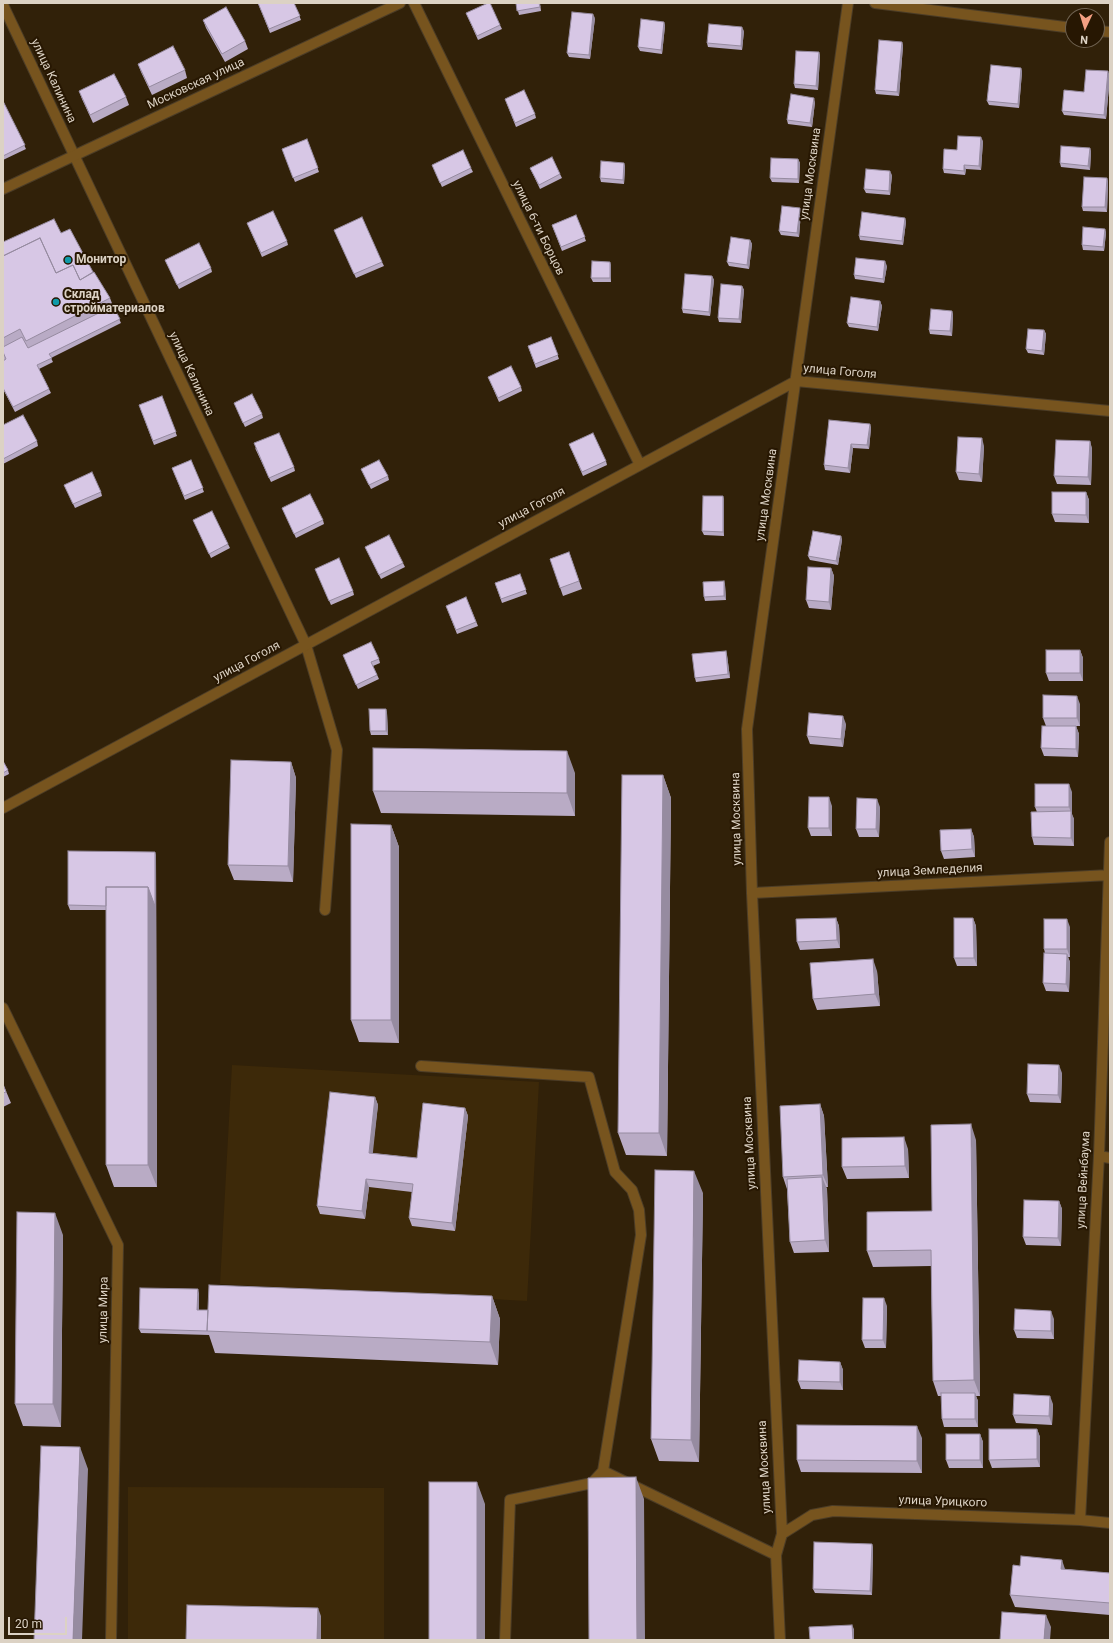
<!DOCTYPE html>
<meta charset="utf-8">
<style>
body{margin:0}
#map{position:relative;width:1113px;height:1643px;overflow:hidden;background:#312109;font-family:Roboto,sans-serif}
canvas{display:block}
.frame{position:absolute;inset:0;border:4px solid #dcd2c4;pointer-events:none}
.north{position:absolute;left:1065px;top:8px;width:40px;height:40px;box-sizing:border-box;background:#271702;border:1px solid #6f6250;border-radius:50%;rotate:184deg;font-size:11px;font-weight:700;line-height:16px;text-align:center;color:#dcd2c4}
.north::after{content:'';display:block;margin:auto;width:14px;height:18px;background:#f39f82;clip-path:polygon(50% 0,100% 100%,50% 72%,0 100%)}
.scale{position:absolute;left:8px;top:1617px;width:59px;height:18px;box-sizing:border-box;border:2px solid #dcd2c4;border-top:0;padding-left:5px;font-size:12px;line-height:14px;white-space:nowrap;color:#dcd2c4;-webkit-text-stroke:3px #271702;paint-order:stroke}
</style>
<div id="map">
<canvas width="1113" height="1643"></canvas>
<div class="frame"></div>
<div class="north">N</div>
<div class="scale">20 m</div>
</div>
<script>
const ctx = document.querySelector('canvas').getContext('2d');
ctx.lineJoin = 'round';
function paint(path, color) {
  ctx.fillStyle = color;
  ctx.fill(path, 'evenodd');
}
function poly(rows) {
  const path = new Path2D();
  for (const r of rows) {
    path.moveTo(r[0], r[1]);
    for (let i = 2; i < r.length; i += 2) path.lineTo(r[i], r[i + 1]);
  }
  return path;
}
function stroke(path, color, width, dash) {
  ctx.strokeStyle = color;
  ctx.lineWidth = width;
  ctx.lineCap = dash ? 'butt' : 'round';
  ctx.setLineDash(dash || []);
  ctx.stroke(path);
}
function label(font, color, halo, rows, align = 'center') {
  ctx.font = font + ' Roboto,sans-serif';
  ctx.lineWidth = 4;
  ctx.setLineDash([]);
  ctx.textBaseline = 'middle';
  ctx.strokeStyle = halo;
  ctx.fillStyle = color;
  for (const [text, x, y, turn = 0] of rows) {
    ctx.save();
    ctx.translate(x, y);
    ctx.rotate((+turn || 0) * Math.PI / 180);
    ctx.textAlign = isNaN(turn) ? turn : align;
    if (halo) ctx.strokeText(text, 0, 0);
    ctx.fillText(text, 0, 0);
    ctx.restore();
  }
}
const built = poly([
 [232,1065,539,1082,527,1301,220,1284],
 [128,1487,384,1488,384,1640,128,1640]
]);
const service = poly([
 [306,645,337,750,325,910],
 [421,1066,589,1077,615,1172,632,1190,639,1210,641,1235,603,1471,592,1483,510,1500,505,1640],
 [603,1471,776,1555]
]);
const minor = poly([
 [414,3,640,465],
 [3,5,306,645],
 [3,808,796,381,1110,411],
 [752,893,1110,875],
 [3,1008,118,1245,111,1640],
 [1099,1156,1110,1158],
 [1080,1520,1099,1156,1110,842],
 [782,1534,812,1515,833,1511,1080,1520,1110,1523],
 [780,1640,776,1555,782,1534,752,893,747,729,848,3]
]);
const tertiary = poly([
 [875,3,1073,28],
 [1097,31,1110,32],
 [3,189,400,3]
]);
const wall = poly([
 [258,3,294,3,301,20,270,33],
 [516,3,540,3,541,11,519,15],
 [466,13,500,25,502,29,478,40],
 [595,18,590,59,569,57,567,53],
 [203,20,245,41,248,49,225,62,206,28],
 [664,22,665,26,662,54,640,51,638,47],
 [744,31,742,50,708,47,707,43],
 [902,42,903,46,899,96,876,94,875,90],
 [819,52,820,56,818,90,795,88,794,84],
 [138,64,185,70,187,78,152,95,141,72],
 [1021,68,1022,72,1019,108,989,105,987,101],
 [1110,76,1106,119,1064,115,1062,111,1084,92],
 [79,91,126,97,129,105,93,123,82,99],
 [505,99,535,114,536,118,516,127],
 [3,101,26,149,3,160],
 [815,102,812,127,788,124,787,120],
 [307,139,319,172,295,182,282,149],
 [983,141,981,170,966,169,965,175,944,173,943,169,957,150],
 [1090,148,1091,152,1090,170,1061,167,1060,163],
 [798,159,800,163,799,183,772,182,770,178],
 [624,163,625,167,624,184,601,182,600,178],
 [432,165,471,168,473,172,442,187],
 [530,168,560,174,562,178,540,189],
 [892,175,890,195,866,193,864,189],
 [1107,178,1108,182,1107,212,1083,211,1082,207],
 [800,208,801,212,799,237,781,235,779,231],
 [576,215,586,241,562,251,552,225],
 [905,218,906,222,903,245,860,240,859,236],
 [247,223,287,241,288,245,262,257],
 [1105,229,1106,233,1104,251,1083,250,1082,245],
 [334,230,382,262,384,266,356,278],
 [61,233,93,272,110,298,113,306,121,323,51,358,53,362,39,369,51,393,15,412,3,389,3,242],
 [750,240,752,244,749,269,729,266,727,262],
 [165,260,211,268,212,272,179,289],
 [610,262,611,266,611,282,593,282,591,278],
 [887,266,884,283,855,279,854,275],
 [712,276,714,280,710,316,683,313,682,309],
 [742,286,744,290,741,323,719,322,718,318],
 [880,301,882,306,878,331,849,327,847,323],
 [952,311,953,315,952,336,930,334,929,330],
 [1044,330,1046,334,1044,355,1028,353,1026,349],
 [551,337,559,359,536,368,528,346],
 [488,377,521,387,522,391,499,402],
 [162,396,177,436,154,445,139,405],
 [234,403,262,414,263,418,245,427],
 [870,424,871,428,869,449,853,448,850,473,825,470,824,465],
 [3,425,37,441,38,446,3,464],
 [1090,441,1092,449,1091,485,1057,484,1054,476],
 [569,444,606,461,607,465,583,476],
 [984,446,982,482,959,480,956,472],
 [255,448,294,467,295,471,271,482],
 [191,460,204,492,185,500,172,468],
 [361,469,388,476,389,480,371,489],
 [64,485,101,492,102,496,75,508],
 [1086,492,1089,500,1089,523,1055,522,1052,514],
 [723,496,724,500,724,536,704,535,702,531],
 [282,508,323,520,324,524,296,538],
 [193,520,228,544,230,548,211,558],
 [841,536,842,540,838,565,810,560,808,556],
 [365,547,403,563,405,567,381,579],
 [569,552,582,589,563,596,550,559],
 [831,568,834,576,831,610,809,608,806,600],
 [317,573,353,591,354,595,331,605],
 [520,574,527,594,502,603,495,583],
 [724,581,725,585,726,600,705,601,704,597],
 [466,597,478,626,457,634,446,606],
 [1080,650,1083,658,1083,681,1049,681,1046,673],
 [726,651,727,655,730,678,696,682,695,678],
 [343,655,379,659,380,663,373,666,379,679,358,689],
 [1080,704,1080,726,1076,726,1079,734,1078,757,1044,756,1041,748,1046,726,1043,718],
 [386,709,387,713,388,735,371,735,370,731],
 [846,724,843,747,810,744,807,736],
 [3,761,8,770,9,774,3,777],
 [291,762,296,778,293,882,234,880,228,865],
 [575,773,575,816,381,813,373,791],
 [663,775,671,798,667,1156,626,1155,618,1133],
 [1072,792,1072,815,1074,819,1074,846,1034,845,1032,837,1037,812,1035,807],
 [832,806,832,836,811,836,808,828],
 [880,807,879,837,859,837,856,829],
 [391,825,399,847,399,1043,359,1042,351,1020],
 [971,829,974,837,975,857,944,859,941,851],
 [155,852,156,856,157,1187,114,1187,106,1165,106,910,70,910,68,905],
 [836,918,839,926,840,948,800,950,797,942],
 [973,918,976,926,977,966,957,966,954,958],
 [1070,927,1070,957,1068,957,1070,962,1069,992,1046,991,1043,983,1045,953,1044,949],
 [877,971,880,1006,817,1010,813,999],
 [1062,1073,1061,1103,1030,1102,1027,1094],
 [3,1084,11,1103,3,1107],
 [375,1097,378,1105,372,1153,417,1158,465,1108,468,1116,455,1231,412,1226,409,1218,412,1192,369,1187,365,1219,320,1214,317,1206],
 [820,1104,824,1116,828,1187,826,1187,827,1189,829,1252,794,1253,790,1242,787,1189,783,1177],
 [976,1140,980,1396,976,1396,978,1401,978,1427,944,1427,942,1419,942,1396,938,1396,933,1381,931,1266,873,1267,867,1251,932,1211],
 [908,1149,909,1178,847,1179,842,1167],
 [703,1193,699,1462,659,1461,651,1439],
 [1059,1201,1062,1209,1061,1246,1026,1245,1023,1237],
 [63,1235,61,1427,23,1426,15,1404],
 [199,1293,199,1310,208,1310,492,1296,500,1319,498,1365,215,1353,209,1335,141,1333,139,1329],
 [887,1306,886,1348,865,1348,862,1340],
 [1054,1319,1054,1339,1017,1338,1014,1330],
 [840,1362,843,1370,843,1390,801,1389,798,1381],
 [1053,1404,1052,1425,1016,1423,1013,1415],
 [1037,1429,1040,1437,1040,1467,992,1468,989,1460],
 [980,1434,983,1442,983,1468,949,1468,946,1460],
 [922,1438,922,1473,801,1472,797,1460],
 [872,1544,873,1548,872,1595,815,1593,813,1589],
 [1065,1569,1110,1573,1110,1615,1015,1607,1010,1595]
]);
const shadedWall = poly([
 [593,14,595,18,590,59,589,55],
 [664,22,665,26,662,54,661,50],
 [742,27,744,31,742,50,741,46],
 [902,42,903,46,899,96,897,92],
 [819,52,820,56,818,90,816,86],
 [1021,68,1022,72,1019,108,1018,104],
 [1108,71,1110,76,1106,119,1104,115],
 [814,98,815,102,812,127,810,123],
 [981,137,983,141,981,170,979,166],
 [1090,148,1091,152,1090,170,1088,166],
 [798,159,800,163,799,183,798,179],
 [624,163,625,167,624,184,623,180],
 [964,165,966,169,965,175,964,171],
 [890,171,892,175,890,195,889,191],
 [1107,178,1108,182,1107,212,1105,207],
 [800,208,801,212,799,237,797,233],
 [905,218,906,222,903,245,902,241],
 [1105,229,1106,233,1104,251,1103,247],
 [750,240,752,244,749,269,747,265],
 [885,261,887,266,884,283,883,279],
 [610,262,611,266,611,282,610,278],
 [712,276,714,280,710,316,709,312],
 [742,286,744,290,741,323,739,319],
 [880,301,882,306,878,331,877,327],
 [952,311,953,315,952,336,950,331],
 [1044,330,1046,334,1044,355,1042,351],
 [870,424,871,428,869,449,867,445],
 [982,438,984,446,982,482,979,474],
 [1090,441,1092,449,1091,485,1088,477],
 [851,444,853,448,850,473,848,468],
 [1086,492,1089,500,1089,523,1086,515],
 [723,496,724,500,724,536,723,532],
 [841,536,842,540,838,565,836,561],
 [831,568,834,576,831,610,829,602],
 [724,581,725,585,726,600,724,596],
 [1080,650,1083,658,1083,681,1080,673],
 [726,651,727,655,730,678,728,674],
 [1077,696,1080,704,1080,726,1077,718],
 [386,709,387,713,388,735,386,731],
 [843,716,846,724,843,747,841,739],
 [1076,726,1079,734,1078,757,1076,749],
 [567,751,575,773,575,816,567,793],
 [291,762,296,778,293,882,288,866],
 [663,775,671,798,667,1156,659,1133],
 [1069,784,1072,792,1072,815,1069,807],
 [829,797,832,806,832,836,829,828],
 [877,799,880,807,879,837,876,829],
 [1071,811,1074,819,1074,846,1071,838],
 [391,825,399,847,399,1043,391,1020],
 [971,829,974,837,975,857,972,849],
 [155,852,156,856,157,1187,148,1165,148,887],
 [836,918,839,926,840,948,837,940],
 [973,918,976,926,977,966,974,958],
 [1067,919,1070,927,1070,957,1067,949],
 [1067,954,1070,962,1069,992,1066,984],
 [873,959,877,971,880,1006,875,994],
 [1059,1065,1062,1073,1061,1103,1058,1095],
 [375,1097,378,1105,372,1161,369,1153],
 [820,1104,824,1116,828,1187,823,1175],
 [465,1108,468,1116,455,1231,452,1223],
 [971,1124,976,1140,980,1396,974,1380],
 [904,1137,908,1149,909,1178,905,1166],
 [694,1171,703,1193,699,1462,691,1440],
 [822,1177,827,1189,829,1252,825,1240],
 [366,1179,369,1187,365,1219,362,1211],
 [1059,1201,1062,1209,1061,1246,1058,1238],
 [55,1213,63,1235,61,1427,53,1404],
 [198,1289,199,1293,199,1314,197,1310],
 [492,1296,500,1319,498,1365,490,1342],
 [884,1298,887,1306,886,1348,883,1340],
 [1051,1311,1054,1319,1054,1339,1051,1331],
 [840,1362,843,1370,843,1390,840,1382],
 [975,1393,978,1401,978,1427,975,1419],
 [1050,1396,1053,1404,1052,1425,1049,1416],
 [917,1426,922,1438,922,1473,917,1461],
 [1037,1429,1040,1437,1040,1467,1037,1459],
 [980,1434,983,1442,983,1468,980,1460],
 [80,1447,88,1469,82,1640,73,1640],
 [636,1477,644,1499,645,1640,637,1640],
 [477,1482,485,1504,485,1640,477,1640],
 [872,1544,873,1548,872,1595,870,1591],
 [1062,1560,1066,1572,1061,1569],
 [318,1608,321,1616,321,1640,317,1640],
 [1046,1615,1051,1627,1050,1640,1044,1640],
 [852,1625,854,1629,854,1640,853,1640]
]);
const building = poly([
 [258,3,294,3,300,16,269,29,258,3],
 [488,3,490,3,500,25,477,36,466,13,488,3],
 [516,3,539,3,540,7,517,11,516,3],
 [226,7,245,41,222,54,203,20,226,7],
 [572,12,593,14,589,55,567,53,572,12],
 [641,19,664,22,661,50,638,47,641,19],
 [709,24,742,27,741,46,707,43,709,24],
 [879,40,902,42,897,92,875,90,879,40],
 [173,46,185,70,149,87,138,64,173,46],
 [796,51,819,52,816,86,794,84,796,51],
 [991,65,1021,68,1018,104,987,101,991,65],
 [1086,70,1108,71,1104,115,1062,111,1064,90,1084,92,1086,70],
 [114,74,126,97,90,115,79,91,114,74],
 [524,90,535,114,515,123,505,99,524,90],
 [791,94,814,98,810,123,787,120,791,94],
 [3,101,25,145,3,156,3,101],
 [958,136,981,137,979,166,964,165,964,171,943,169,944,149,957,150,958,136],
 [307,139,318,168,293,178,282,149,307,139],
 [1061,146,1090,148,1088,166,1060,163,1061,146],
 [463,150,471,168,440,183,432,165,463,150],
 [552,157,560,174,539,185,530,168,552,157],
 [771,158,798,159,798,179,770,178,771,158],
 [601,161,624,163,623,180,600,178,601,161],
 [866,169,890,171,889,191,864,189,866,169],
 [1084,177,1107,178,1105,207,1082,207,1084,177],
 [782,206,800,208,797,233,779,231,782,206],
 [273,211,287,241,261,253,247,223,273,211],
 [862,212,905,218,902,241,859,236,862,212],
 [576,215,585,237,561,247,552,225,576,215],
 [362,217,382,262,354,274,334,230,362,217],
 [54,219,61,233,70,229,93,272,80,280,73,265,56,273,40,238,3,256,3,242,54,219],
 [1083,227,1105,229,1103,247,1082,245,1083,227],
 [731,237,750,240,747,265,727,262,731,237],
 [40,238,56,273,73,265,80,280,94,272,110,298,26,341,20,329,3,338,3,256,40,238],
 [199,243,211,268,177,285,165,260,199,243],
 [856,258,885,261,883,279,854,275,856,258],
 [592,261,610,262,610,278,591,278,592,261],
 [685,274,712,276,709,312,682,309,685,274],
 [721,284,742,286,739,319,718,318,721,284],
 [851,297,880,301,877,327,847,323,851,297],
 [113,306,120,319,49,354,52,358,37,365,49,389,13,407,3,388,3,361,6,359,3,352,3,347,22,337,28,348,113,306],
 [931,309,952,311,950,331,929,330,931,309],
 [1028,329,1044,330,1042,351,1026,349,1028,329],
 [551,337,558,355,535,364,528,346,551,337],
 [511,366,521,387,498,398,488,377,511,366],
 [252,394,262,414,243,423,234,403,252,394],
 [162,396,176,432,153,441,139,405,162,396],
 [23,415,37,441,3,459,3,425,23,415],
 [829,420,870,424,867,445,851,444,848,468,824,465,829,420],
 [279,433,294,467,269,478,254,443,279,433],
 [593,433,606,461,582,472,569,444,593,433],
 [958,437,982,438,979,474,956,472,958,437],
 [1056,440,1090,441,1088,477,1054,476,1056,440],
 [191,460,203,488,184,496,172,468,191,460],
 [379,460,388,476,369,485,361,469,379,460],
 [92,472,101,492,73,504,64,485,92,472],
 [1052,492,1086,492,1086,515,1052,514,1052,492],
 [310,494,323,520,294,534,282,508,310,494],
 [703,496,723,496,723,532,702,531,703,496],
 [212,511,228,544,209,554,193,520,212,511],
 [813,531,841,536,836,561,808,556,813,531],
 [389,535,403,563,379,575,365,547,389,535],
 [569,552,579,581,560,588,550,559,569,552],
 [339,558,353,591,329,601,315,569,339,558],
 [808,567,831,568,829,602,806,600,808,567],
 [520,574,526,590,501,599,495,583,520,574],
 [724,581,724,596,704,597,703,582,724,581],
 [466,597,476,622,456,630,446,606,466,597],
 [371,642,379,659,371,662,377,675,356,685,343,655,371,642],
 [1046,650,1080,650,1080,673,1046,673,1046,650],
 [726,651,728,674,695,678,692,654,726,651],
 [1043,695,1077,696,1077,718,1043,718,1043,695],
 [369,709,386,709,386,731,370,731,369,709],
 [809,713,843,716,841,739,807,736,809,713],
 [1042,726,1076,726,1076,749,1041,748,1042,726],
 [373,748,567,751,567,793,373,791,373,748],
 [231,760,291,762,288,866,228,865,231,760],
 [3,761,8,770,3,773,3,761],
 [622,775,663,775,659,1133,618,1133,622,775],
 [1035,784,1069,784,1069,807,1035,807,1035,784],
 [809,797,829,797,829,828,808,828,809,797],
 [857,798,877,799,876,829,856,829,857,798],
 [1071,811,1071,838,1032,837,1031,812,1071,811],
 [351,824,391,825,391,1020,351,1020,351,824],
 [971,829,972,849,941,851,940,830,971,829],
 [68,851,155,852,155,906,148,887,106,887,106,906,68,905,68,851],
 [106,887,148,887,148,1165,106,1165,106,887],
 [836,918,837,940,797,942,796,919,836,918],
 [954,918,973,918,974,958,954,958,954,918],
 [1044,919,1067,919,1067,949,1044,949,1044,919],
 [1044,953,1067,954,1066,984,1043,983,1044,953],
 [873,959,875,994,813,999,810,963,873,959],
 [1028,1064,1059,1065,1058,1095,1027,1094,1028,1064],
 [3,1084,6,1092,3,1093,3,1084],
 [330,1092,375,1097,369,1153,417,1158,423,1103,465,1108,452,1223,409,1218,413,1184,366,1179,362,1211,317,1206,330,1092],
 [820,1104,823,1175,783,1177,780,1106,820,1104],
 [971,1124,974,1380,933,1381,931,1250,867,1251,867,1212,932,1211,931,1125,971,1124],
 [904,1137,905,1166,842,1167,842,1138,904,1137],
 [655,1170,694,1171,691,1440,651,1439,655,1170],
 [822,1177,825,1240,790,1242,787,1179,822,1177],
 [1024,1200,1059,1201,1058,1238,1023,1237,1024,1200],
 [17,1212,55,1213,53,1404,15,1404,17,1212],
 [209,1285,492,1296,490,1342,207,1331,209,1285],
 [140,1288,198,1289,197,1310,208,1310,207,1331,139,1329,140,1288],
 [863,1298,884,1298,883,1340,862,1340,863,1298],
 [1015,1309,1051,1311,1051,1331,1014,1330,1015,1309],
 [799,1360,840,1362,840,1382,798,1381,799,1360],
 [941,1393,975,1393,975,1419,942,1419,941,1393],
 [1014,1394,1050,1396,1049,1416,1013,1415,1014,1394],
 [797,1425,917,1426,917,1461,797,1460,797,1425],
 [989,1429,1037,1429,1037,1459,989,1460,989,1429],
 [946,1434,980,1434,980,1460,946,1460,946,1434],
 [41,1446,80,1447,73,1640,34,1640,41,1446],
 [636,1477,637,1640,589,1640,588,1478,636,1477],
 [429,1482,477,1482,477,1640,429,1640,429,1482],
 [814,1542,872,1544,870,1591,813,1589,814,1542],
 [1021,1556,1062,1560,1061,1569,1110,1573,1110,1603,1010,1595,1013,1565,1020,1566,1021,1556],
 [187,1605,318,1608,317,1640,186,1640,187,1605],
 [1002,1612,1046,1615,1044,1640,1000,1640,1002,1612],
 [852,1625,853,1640,810,1640,809,1627,852,1625]
]);
const markers = [
 [68,260,4,"#0f9aa8"],
 [56,302,4,"#0f9aa8"]
];
const streetNames = [
 ["улица Калинина",53,81,65],
 ["Московская улица",196,84,-25],
 ["улица Москвина",811,174,-82],
 ["улица 6-ти Борцов",538,228,64],
 ["улица Гоголя",840,372,5],
 ["улица Калинина",191,374,65],
 ["улица Москвина",767,495,-82],
 ["улица Гоголя",532,508,-28],
 ["улица Гоголя",247,662,-28],
 ["улица Москвина",737,819,-91],
 ["улица Земледелия",930,871,-3],
 ["улица Москвина",750,1143,-93],
 ["улица Вейнбаума",1084,1180,-87],
 ["улица Мира",104,1310,-89],
 ["улица Москвина",765,1467,-93],
 ["улица Урицкого",943,1502,2]
];
const poiNames = [
 ["Монитор",76,260],
 ["Склад",64,295],
 ["стройматериалов",64,309]
];
paint(built, '#3d2909');
stroke(service, '#4c3d27', 12);
stroke(minor, '#4c3d27', 12);
stroke(tertiary, '#4c3d27', 12);
stroke(service, '#77541e', 10);
stroke(minor, '#77541e', 10);
stroke(tertiary, '#77541e', 10);
paint(wall, '#b9abc5');
paint(shadedWall, '#968ba0');
paint(building, '#d7c7e5');
stroke(building, '#968ba0', 1);
for (const [x, y, r, color] of markers) {
  const dot = new Path2D();
  dot.arc(x, y, r, 0, 2 * Math.PI);
  ctx.fillStyle = color;
  ctx.fill(dot);
  stroke(dot, '#271702', 1.5);
}
label('12px', '#dcd2c4', '#271702', streetNames);
label('bold 12px', '#dcd2c4', '#271702', poiNames, 'left');
</script>
